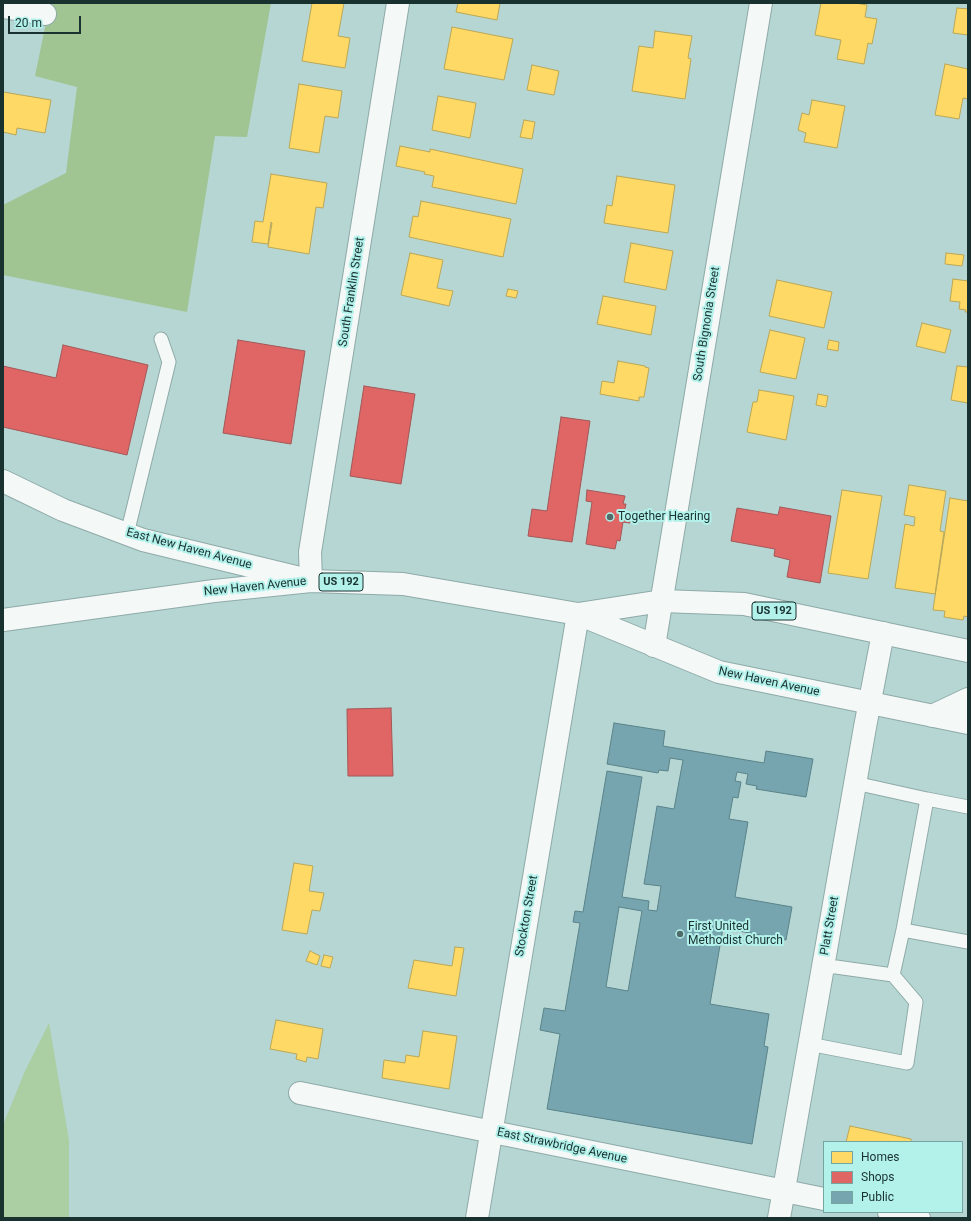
<!DOCTYPE html>
<style>
body{margin:0}
#map{position:relative;width:971px;height:1221px;overflow:hidden;background:#b5d6d3;font-family:Roboto,sans-serif}
canvas{display:block}
.frame{position:absolute;inset:0;border:4px solid #193230;pointer-events:none}
.legend{position:absolute;left:823px;top:1141px;width:140px;height:72px;box-sizing:border-box;background:#b3f1eb;border:1px solid #75a5a0;margin:0;padding:5px 7px;list-style:none;font-size:12px;color:#193230}
.legend li{display:flex;align-items:center;gap:8px;height:20px}
.legend b{width:20px;border:1px solid #75a5a0}
.scale{position:absolute;left:8px;top:16px;width:73px;height:18px;box-sizing:border-box;border:2px solid #193230;border-top:0;padding-left:5px;font-size:12px;line-height:14px;white-space:nowrap;color:#193230;-webkit-text-stroke:3px #b3f1eb;paint-order:stroke}
</style>
<div id="map">
<canvas width="971" height="1221"></canvas>
<div class="frame"></div>
<ul class="legend">
<li><b style="height:11px;background:#ffd966"></b>Homes</li>
<li><b style="height:11px;background:#e06666"></b>Shops</li>
<li><b style="height:11px;background:#76a5af"></b>Public</li>
</ul>
<div class="scale">20 m</div>
</div>
<script>
const ctx = document.querySelector('canvas').getContext('2d');
ctx.lineJoin = 'round';
function paint(path, color) {
  ctx.fillStyle = color;
  ctx.fill(path, 'evenodd');
}
function poly(rows) {
  const path = new Path2D();
  for (const r of rows) {
    path.moveTo(r[0], r[1]);
    for (let i = 2; i < r.length; i += 2) path.lineTo(r[i], r[i + 1]);
  }
  return path;
}
function stroke(path, color, width, dash) {
  ctx.strokeStyle = color;
  ctx.lineWidth = width;
  ctx.lineCap = dash ? 'butt' : 'round';
  ctx.setLineDash(dash || []);
  ctx.stroke(path);
}
function label(font, color, halo, rows, align = 'center') {
  ctx.font = font + ' Roboto,sans-serif';
  ctx.lineWidth = 4;
  ctx.setLineDash([]);
  ctx.textBaseline = 'middle';
  ctx.strokeStyle = halo;
  ctx.fillStyle = color;
  for (const [text, x, y, turn = 0] of rows) {
    ctx.save();
    ctx.translate(x, y);
    ctx.rotate((+turn || 0) * Math.PI / 180);
    ctx.textAlign = isNaN(turn) ? turn : align;
    if (halo) ctx.strokeText(text, 0, 0);
    ctx.fillText(text, 0, 0);
    ctx.restore();
  }
}
const green = poly([
 [49,1023,69,1140,69,1218,3,1218,3,1125,25,1071]
]);
const forest = poly([
 [50,3,271,3,247,137,215,136,187,312,3,275,3,205,66,173,77,87,35,76]
]);
const homes = poly([
 [312,3,344,3,338,36,350,38,345,68,302,61,312,3],
 [458,3,500,3,497,20,456,12,458,3],
 [821,3,855,3,867,5,865,17,877,19,872,44,868,43,864,64,837,59,841,40,815,35,821,3],
 [957,8,968,9,968,35,953,33,957,8],
 [452,27,513,39,504,80,444,69,452,27],
 [655,31,692,36,688,58,691,59,685,99,632,91,639,46,653,48,655,31],
 [945,64,968,69,968,99,963,98,959,119,935,115,945,64],
 [532,65,559,71,554,95,527,90,532,65],
 [299,84,342,91,338,118,325,116,319,153,289,148,299,84],
 [3,92,51,100,45,133,17,128,16,135,3,132,3,92],
 [438,96,476,103,470,138,432,130,438,96],
 [812,100,845,106,837,148,804,142,806,133,798,130,802,113,809,115,812,100],
 [524,120,535,122,532,139,520,137,524,120],
 [400,146,430,152,430,149,523,169,516,204,432,187,434,176,424,174,425,172,396,166,400,146],
 [271,174,327,183,323,208,316,207,309,254,268,247,272,223,271,222,268,244,252,242,255,221,263,222,271,174],
 [617,176,675,185,668,233,604,223,607,205,612,206,617,176],
 [421,201,511,219,503,257,409,237,413,216,418,217,421,201],
 [631,243,673,251,666,290,624,282,631,243],
 [410,253,443,260,437,288,453,291,449,306,401,295,410,253],
 [946,253,964,255,962,266,945,264,946,253],
 [953,279,968,281,968,312,965,312,966,310,959,309,960,302,950,301,953,279],
 [777,280,832,292,824,328,769,316,777,280],
 [508,289,518,291,516,298,506,296,508,289],
 [603,296,656,306,651,335,597,324,603,296],
 [922,323,951,330,945,353,916,346,922,323],
 [770,330,805,338,796,379,760,372,770,330],
 [829,340,839,342,838,351,827,349,829,340],
 [618,361,645,366,645,367,649,368,644,397,639,397,639,401,600,394,602,381,614,383,618,361],
 [957,366,968,367,968,403,951,400,957,366],
 [759,390,794,396,786,440,747,432,753,402,757,402,759,390],
 [818,394,828,396,826,407,816,405,818,394],
 [909,485,946,491,940,531,944,532,935,594,895,588,905,524,914,526,915,517,904,515,909,485],
 [842,490,882,496,868,579,828,573,842,490],
 [950,498,968,501,968,617,964,616,963,620,944,617,945,611,933,610,950,498],
 [294,863,313,866,309,891,324,893,320,911,312,910,307,934,282,930,294,863],
 [455,947,464,948,456,996,408,988,414,960,452,966,455,947],
 [310,951,320,956,317,965,306,961,310,951],
 [324,955,333,957,330,968,321,966,324,955],
 [276,1020,323,1029,318,1059,307,1057,306,1062,296,1059,297,1054,270,1049,276,1020],
 [423,1031,457,1036,449,1089,382,1078,384,1060,405,1063,406,1055,419,1057,423,1031],
 [850,1126,911,1139,911,1142,846,1142,850,1126]
]);
const shops = poly([
 [238,340,305,351,291,444,223,433,238,340],
 [63,345,148,365,127,455,3,427,3,366,56,378,63,345],
 [364,386,415,394,401,484,350,476,364,386],
 [561,417,590,421,572,542,528,536,532,509,547,511,561,417],
 [587,490,625,496,623,504,626,504,624,512,631,513,630,523,623,522,620,541,617,540,615,549,586,544,592,502,586,501,587,490],
 [780,507,831,516,820,583,787,577,790,560,774,556,775,549,731,541,737,508,778,515,780,507],
 [391,708,393,776,348,776,347,709,391,708]
]);
const public = poly([
 [614,723,665,731,663,746,764,763,766,751,813,759,806,797,756,789,757,786,746,784,748,774,737,772,735,781,741,782,738,798,733,797,729,819,748,822,735,897,792,907,786,940,723,928,710,1004,769,1014,764,1046,768,1047,752,1144,547,1109,560,1034,540,1030,544,1008,565,1011,580,923,573,922,575,911,583,912,607,771,642,777,622,897,649,901,648,910,657,911,661,886,644,884,657,806,674,809,683,760,670,758,668,771,659,770,658,773,607,764,614,723],
 [619,907,642,911,628,991,606,987,619,907]
]);
const service = poly([
 [127,534,169,362,161,339],
 [855,783,927,799],
 [968,807,927,799,903,930,968,942],
 [823,967,836,967,893,975,903,930],
 [809,1044,907,1063,916,1002,893,975]
]);
const minor = poly([
 [3,7,45,14],
 [311,581,310,552,398,3],
 [654,646,761,3],
 [300,1093,824,1199],
 [889,1212,919,1218],
 [477,1218,578,614],
 [779,1218,865,727,883,633]
]);
const tertiary = poly([
 [3,481,63,510,143,540,308,580]
]);
const primary = poly([
 [578,614,662,601,744,604,968,651],
 [3,620,214,591,311,581,403,584,578,614,719,672,968,723],
 [932,716,968,699]
]);
const markers = [
 [610,517,4,"#506b69"],
 [680,934,4,"#506b69"]
];
const shields = [
 [341,582,44],
 [774,611,44]
];
const shieldNames = [
 ["US 192",341,582],
 ["US 192",774,611]
];
const streetNames = [
 ["South Franklin Street",352,292,-81],
 ["South Bignonia Street",707,324,-81],
 ["East New Haven Avenue",189,549,15],
 ["New Haven Avenue",255,587,-6],
 ["New Haven Avenue",769,682,12],
 ["Stockton Street",527,916,-80],
 ["Platt Street",830,926,-80],
 ["East Strawbridge Avenue",562,1146,12]
];
const poiNames = [
 ["Together Hearing",618,517],
 ["First United",688,927],
 ["Methodist Church",688,941]
];
paint(green, '#abcea2');
paint(forest, '#a0c592');
paint(homes, '#ffd966');
stroke(homes, '#baa756', 1);
paint(shops, '#e06666');
stroke(shops, '#a45656', 1);
paint(public, '#76a5af');
stroke(public, '#5a8289', 1);
stroke(service, '#8faaa7', 15);
stroke(minor, '#8faaa7', 24);
stroke(tertiary, '#8faaa7', 24);
stroke(primary, '#8faaa7', 24);
stroke(service, '#f4f9f8', 13);
stroke(minor, '#f4f9f8', 22);
stroke(tertiary, '#f4f9f8', 22);
stroke(primary, '#f4f9f8', 22);
for (const [x, y, r, color] of markers) {
  const dot = new Path2D();
  dot.arc(x, y, r, 0, 2 * Math.PI);
  ctx.fillStyle = color;
  ctx.fill(dot);
  stroke(dot, '#b3f1eb', 1.5);
}
for (const [x, y, w] of shields) {
  const box = new Path2D();
  box.roundRect(x - w / 2, y - 9, w, 18, 3);
  ctx.fillStyle = '#b3f1eb';
  ctx.fill(box);
  stroke(box, '#193230', 1);
}
label('bold 11px', '#193230', null, shieldNames);
label('12px', '#193230', '#b3f1eb', streetNames);
label('12px', '#193230', '#b3f1eb', poiNames, 'left');
</script>
